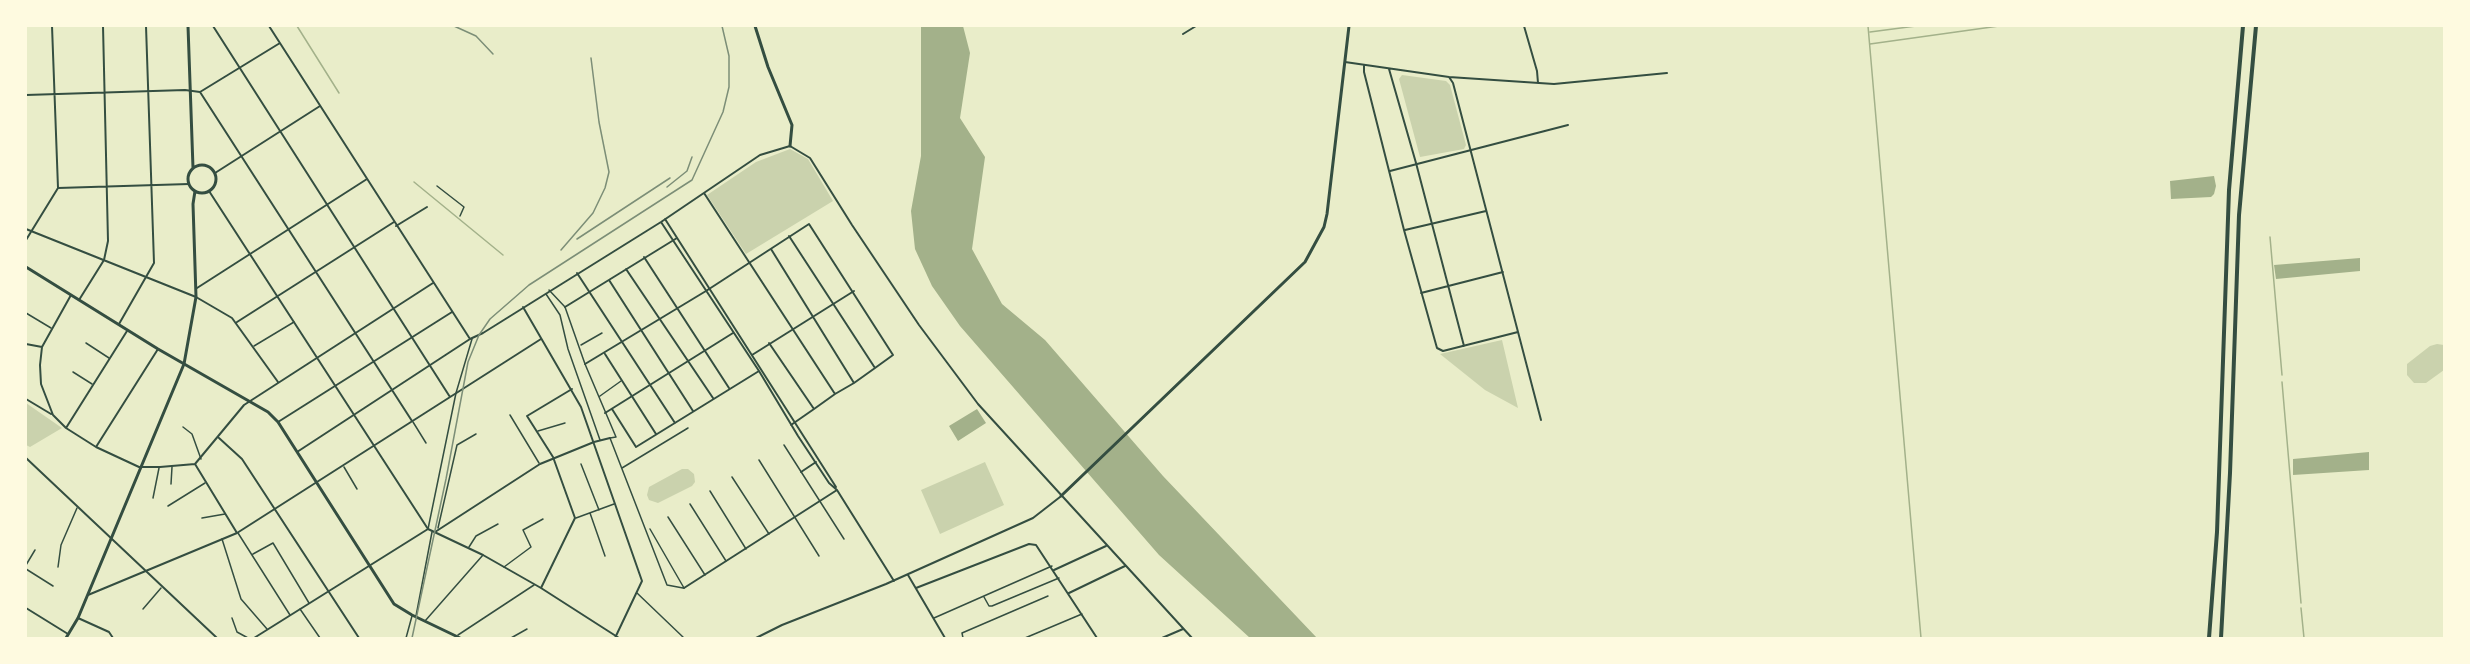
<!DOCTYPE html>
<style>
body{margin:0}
#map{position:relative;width:2470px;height:664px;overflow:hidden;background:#e9edc9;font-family:Literata,serif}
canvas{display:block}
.frame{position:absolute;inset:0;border:27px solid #fefae0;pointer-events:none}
</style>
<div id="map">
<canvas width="2470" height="664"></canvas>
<div class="frame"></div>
</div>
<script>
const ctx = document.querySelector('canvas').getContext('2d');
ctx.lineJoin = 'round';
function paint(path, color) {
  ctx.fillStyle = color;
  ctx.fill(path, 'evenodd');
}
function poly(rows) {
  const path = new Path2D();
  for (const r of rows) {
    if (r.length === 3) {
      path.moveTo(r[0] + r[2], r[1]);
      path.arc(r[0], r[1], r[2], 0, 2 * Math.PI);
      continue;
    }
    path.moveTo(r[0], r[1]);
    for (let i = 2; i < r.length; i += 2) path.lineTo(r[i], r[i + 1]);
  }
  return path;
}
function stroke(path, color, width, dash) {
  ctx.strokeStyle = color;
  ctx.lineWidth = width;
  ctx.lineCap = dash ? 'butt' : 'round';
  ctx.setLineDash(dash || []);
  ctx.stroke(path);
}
const green = poly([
 [1402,75,1446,81,1450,85,1466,145,1464,149,1420,157,1399,79],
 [790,149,808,159,833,201,746,254,707,195,756,162],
 [1502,340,1518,408,1485,390,1440,354],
 [2437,344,2444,345,2444,370,2426,383,2414,383,2407,375,2407,364,2430,346],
 [26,403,62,428,30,447,26,445],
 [985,462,1004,505,940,534,921,490],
 [682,469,688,469,694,474,695,482,692,486,658,503,649,500,647,495,649,487]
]);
const water = poly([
 [921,26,963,26,970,53,960,118,985,157,972,249,1002,304,1045,340,1163,476,1317,638,1250,638,1159,555,960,326,932,286,915,249,911,211,921,156],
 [2214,176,2216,186,2214,194,2211,197,2171,199,2170,181],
 [2360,258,2360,271,2276,279,2274,265],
 [977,409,986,423,958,441,949,426],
 [2369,452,2369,470,2293,475,2293,459]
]);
const stream = poly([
 [297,26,339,93],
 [1868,26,1921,638],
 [1870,32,1916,26],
 [1870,44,1999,26],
 [414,182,503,255],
 [2270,237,2282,375],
 [2282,382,2301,603],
 [2301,608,2304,638]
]);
const service = poly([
 [437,186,464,207,460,216],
 [549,290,565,307,585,364,616,437,610,438,667,585,683,588],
 [546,294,560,315,568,349,600,440],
 [26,313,51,328],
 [86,343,109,358],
 [581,345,602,333],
 [254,346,294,322],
 [73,372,92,384],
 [600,396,621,381],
 [510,415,539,463],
 [413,422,426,443],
 [183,427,192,434,201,459],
 [538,431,565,423],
 [784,445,844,539],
 [759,460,819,556],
 [581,464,599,510],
 [344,467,357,489],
 [622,468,688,428],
 [732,477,769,534],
 [171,484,172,467],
 [710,491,746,549],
 [153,498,159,468],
 [690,504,726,561],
 [168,506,205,483],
 [590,513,605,556],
 [668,517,705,575],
 [202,518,225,514],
 [576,518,614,504],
 [438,528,457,445,476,434],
 [428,529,456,393,472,339],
 [650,529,684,588],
 [238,533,290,615],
 [222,539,241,599,267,629],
 [469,547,476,536,498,524],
 [253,554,273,543,309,603],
 [26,565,35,550],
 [58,567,61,545,77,508],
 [504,567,531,547,523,530,543,519],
 [26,569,53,586],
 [637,593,684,638],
 [984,597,989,606,992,606,1059,578],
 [143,609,161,588],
 [300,609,320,638],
 [416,616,432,532],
 [232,618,237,632,248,638],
 [934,618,1052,566],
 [425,621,483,555],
 [458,635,534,585],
 [406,638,412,616],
 [511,638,527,629],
 [963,638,962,633,1048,596],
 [1025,638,1082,614]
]);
const minor = poly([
 [213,26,450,397],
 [269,26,470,339],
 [1524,26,1537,71,1538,83],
 [1183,34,1196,26],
 [1345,62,1449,77,1453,83,1541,420],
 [1364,65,1364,72,1404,230,1437,348,1443,351,1518,332],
 [1389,69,1416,163,1464,346],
 [1449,77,1554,84,1667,73],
 [200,92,412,421],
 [26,95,185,90,200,92,280,43],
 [1390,171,1568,125],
 [215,173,320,106],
 [58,188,189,184],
 [209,191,428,529,483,555,541,588,619,638],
 [704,193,835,394,814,409],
 [665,219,836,487],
 [661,222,759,371,798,436,829,483,837,490,894,581],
 [396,226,427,207],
 [26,229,196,297,232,318,278,382],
 [1405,230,1486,211],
 [789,236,875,368,854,383],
 [26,240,58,188,52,26],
 [771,249,854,383,835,394],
 [644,257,729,388],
 [626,269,713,398],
 [577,273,675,423],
 [609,280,693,411],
 [197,288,367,179],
 [1421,293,1503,272],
 [71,295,42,347,40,365,41,384,53,415,66,428,96,447,139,467,160,467,195,464,244,405,433,283],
 [79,300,104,260,108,241,103,26],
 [523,307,581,407,642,581,615,638],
 [565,307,677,238],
 [237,322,394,222],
 [119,324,154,263,146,26],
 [769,343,814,409,791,425],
 [26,344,42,347],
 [605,354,656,434],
 [752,355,854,291],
 [585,364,706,291,809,224,893,355,875,368],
 [26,399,51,414],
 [612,409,636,447,759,371],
 [605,413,733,333],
 [278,422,452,312],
 [66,428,127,331],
 [219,438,242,459,359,638],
 [96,447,158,349],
 [297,452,470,339,483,333,661,222,760,155,790,146,810,158,852,225,919,325,978,404,1192,638],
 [26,458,217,638],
 [195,464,237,533],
 [801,472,816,462],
 [435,532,540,464,594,442,610,438],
 [1054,570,1106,546],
 [908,575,945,638],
 [541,588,575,518,553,457,527,416,572,389],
 [684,588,837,490],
 [916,588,1029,544,1036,545,1097,638],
 [1069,593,1125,566],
 [88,595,237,533,541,339],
 [26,608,68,634],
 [78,618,109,632,113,638],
 [254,638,428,529],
 [756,638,782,625,886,584,1033,518,1060,497],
 [1162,638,1183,629]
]);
const tertiary = poly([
 [188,26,193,168],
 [755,26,768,67,792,125,790,146],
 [202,179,14],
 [1061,496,1305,262,1324,227,1327,214,1349,26],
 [66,638,78,618,184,364,196,297,193,204,195,191]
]);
const secondary = poly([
 [26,267,158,349,268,412,278,422,394,604,412,615,460,638]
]);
const trunk = poly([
 [2209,638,2217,532,2229,190,2243,26],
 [2221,638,2230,473,2239,215,2256,26]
]);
const rail = poly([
 [454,26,476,36,493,54],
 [667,187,687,171,692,157],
 [577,239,670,178],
 [561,250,593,213,605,188,609,172,599,122,591,58],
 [412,638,446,479,468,362,479,335,490,319,529,285,692,180,723,112,729,87,729,56,722,26]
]);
paint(green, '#cad2ad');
paint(water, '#a3b18a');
stroke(stream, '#a3b18a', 1.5);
stroke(service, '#344e41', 1.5);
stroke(minor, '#344e41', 2);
stroke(tertiary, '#344e41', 3);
stroke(secondary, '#344e41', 3);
stroke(trunk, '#344e41', 4);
stroke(rail, '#7c8e77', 1.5);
</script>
